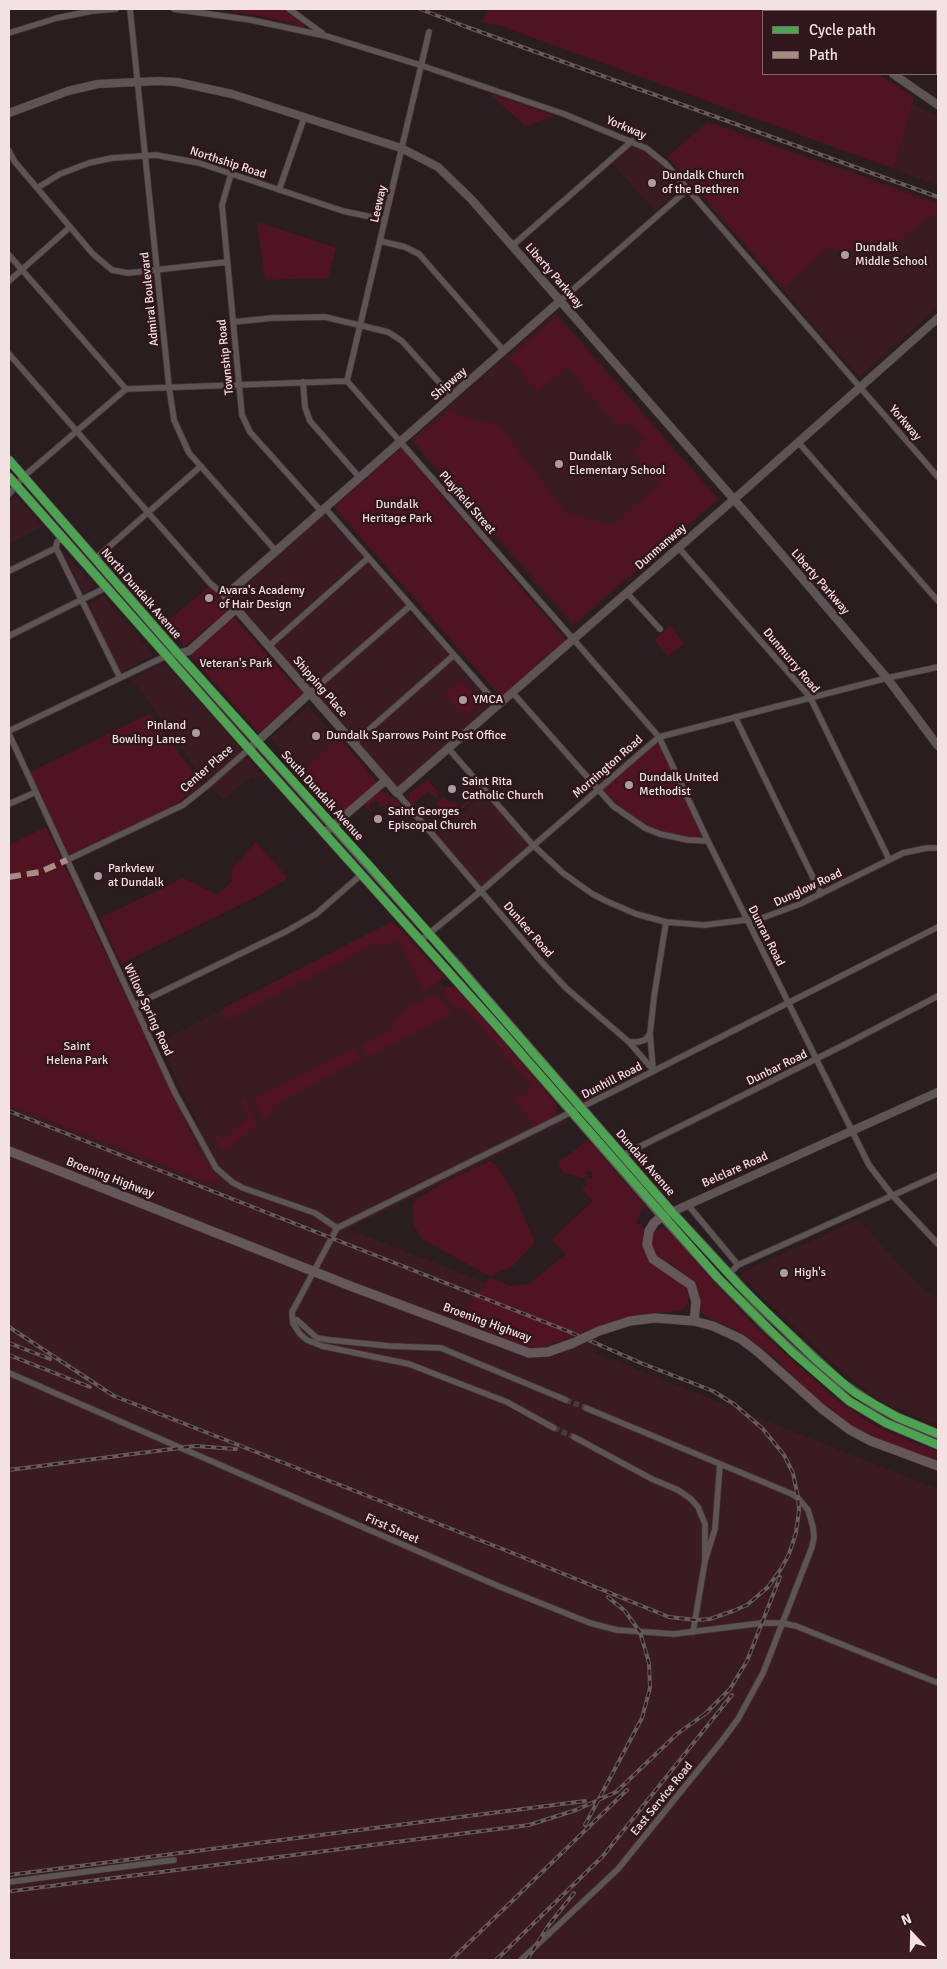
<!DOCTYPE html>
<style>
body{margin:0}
#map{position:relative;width:947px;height:1969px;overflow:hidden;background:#2a1d1f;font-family:Signika,sans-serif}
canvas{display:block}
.frame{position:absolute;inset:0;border:10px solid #f3e1e3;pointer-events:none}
.legend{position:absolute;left:762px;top:10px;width:175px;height:65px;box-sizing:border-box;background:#30171b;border:1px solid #7e686b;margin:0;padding:6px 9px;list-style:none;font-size:15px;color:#f3e1e3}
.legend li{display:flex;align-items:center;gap:10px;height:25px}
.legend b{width:25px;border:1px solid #7e686b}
.north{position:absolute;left:887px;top:1909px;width:50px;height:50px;-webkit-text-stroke:4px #30171b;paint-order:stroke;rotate:339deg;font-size:14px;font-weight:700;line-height:20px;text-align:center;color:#f3e1e3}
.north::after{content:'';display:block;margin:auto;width:18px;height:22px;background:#f3e1e3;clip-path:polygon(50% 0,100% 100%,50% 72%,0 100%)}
</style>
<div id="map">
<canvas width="947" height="1969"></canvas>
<div class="frame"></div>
<ul class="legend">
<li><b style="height:6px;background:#4ca352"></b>Cycle path</li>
<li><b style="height:6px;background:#a88b81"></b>Path</li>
</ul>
<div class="north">N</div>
</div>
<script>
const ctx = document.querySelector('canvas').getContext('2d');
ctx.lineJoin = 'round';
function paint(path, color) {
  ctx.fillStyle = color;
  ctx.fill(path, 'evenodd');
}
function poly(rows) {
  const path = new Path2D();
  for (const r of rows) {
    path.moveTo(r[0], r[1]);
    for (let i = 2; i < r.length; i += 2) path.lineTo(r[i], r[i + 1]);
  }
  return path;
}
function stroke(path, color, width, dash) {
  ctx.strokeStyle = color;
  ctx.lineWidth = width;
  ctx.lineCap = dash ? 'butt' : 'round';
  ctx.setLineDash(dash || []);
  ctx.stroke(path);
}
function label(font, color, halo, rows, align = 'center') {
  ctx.font = font + ' Signika,sans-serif';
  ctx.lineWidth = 5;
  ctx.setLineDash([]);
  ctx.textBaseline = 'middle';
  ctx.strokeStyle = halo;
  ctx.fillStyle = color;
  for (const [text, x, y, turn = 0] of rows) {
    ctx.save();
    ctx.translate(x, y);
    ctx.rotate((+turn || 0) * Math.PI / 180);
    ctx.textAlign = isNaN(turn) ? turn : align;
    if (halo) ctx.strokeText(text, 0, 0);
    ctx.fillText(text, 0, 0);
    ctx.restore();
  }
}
const built = poly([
 [912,104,938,117,938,186,894,169],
 [708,121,938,202,938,307,859,377,667,157],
 [633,143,651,153,681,188,655,211,611,162],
 [556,312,719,499,573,627,410,440],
 [14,496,16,496,43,527,9,544,9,502],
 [323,513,366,561,367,560,406,605,405,607,407,610,449,654,447,656,451,660,453,659,493,706,398,789,313,692,315,690,312,687,310,689,229,595],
 [62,549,95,587,83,594],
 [104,596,154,655,120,673,87,605],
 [164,663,240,748,239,753,208,780,195,767,132,679],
 [308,706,340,742,303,774,271,738],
 [244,758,248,759,261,775,256,779,252,776,223,800,210,786],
 [485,794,528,843,527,847,484,886,479,886,435,835],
 [392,924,442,978,439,983,445,989,452,991,556,1113,569,1121,348,1229,523,1297,638,1224,593,1352,938,1489,938,1960,9,1960,9,1102,137,1152,190,1130,199,1125,159,1042],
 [859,1219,914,1281,938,1299,938,1418,935,1424,884,1403,836,1367,742,1277,742,1272]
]);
const green = poly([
 [231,9,283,9,299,21,304,23,304,26,302,27,296,26,295,23,240,12,237,14,233,13],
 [488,9,768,9,773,11,763,11,763,74,878,74,914,97,894,169,501,26,482,22],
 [488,92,498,96,555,116,525,126],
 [708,123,938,204,938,211,878,256,869,251,828,248,783,287,668,156],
 [257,222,336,248,328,278,265,280],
 [557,316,717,499,574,623,414,441,450,410,467,418,499,425,565,512,612,525,660,484,632,450,645,439,631,423,619,426,577,381,578,379,567,367,538,392,509,358],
 [401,448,566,640,501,697,334,507],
 [210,586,227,606,228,611,185,646,165,623],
 [233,616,296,688,303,689,303,695,259,733,191,656,192,653],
 [670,626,684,643,668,656,654,640],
 [461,680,481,702,464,717,444,695],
 [147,715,151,715,201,783,200,786,170,808,71,854,67,853,30,772],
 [337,740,339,742,341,740,377,782,336,818,299,777,304,773,302,771],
 [656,743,660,746,702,835,702,837,698,838,676,835,647,827,617,805,600,790],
 [427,779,440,794,436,798,428,791,412,805,410,803,409,794],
 [467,785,478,796,449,820,436,804,443,797,450,802,453,801,460,808,468,800,462,792,464,791,463,789],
 [381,789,393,799,395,798,403,806,403,809,399,805,403,811,395,819,389,813,384,810,391,801,383,807,380,807,376,800,368,806,372,811,370,812,364,805],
 [46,827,188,1127,190,1130,187,1131,191,1133,199,1153,215,1173,219,1181,215,1183,207,1182,9,1105,9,845],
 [256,842,288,878,264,893,121,964,100,918,183,878,218,895,232,881,231,869],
 [393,921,445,978,424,991,398,940,382,947,379,942,227,1020,223,1008],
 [446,986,458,988,555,1103,557,1109,554,1117,531,1127,530,1125,532,1121,513,1099,517,1095,523,1097,528,1093,528,1090,532,1085,464,1008,458,1011,444,993],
 [433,995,437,996,450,1010,450,1015,368,1057,361,1045,394,1028,390,1021,402,1014,410,1006],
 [356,1047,362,1059,278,1103,265,1117,262,1117,254,1101,256,1097],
 [245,1099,257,1125,227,1150,220,1148,214,1136,215,1134,224,1138,247,1119,248,1114,241,1101],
 [588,1140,646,1207,641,1210,636,1225,643,1223,644,1250,647,1257,682,1283,688,1293,688,1302,683,1310,627,1317,562,1340,537,1347,522,1346,460,1320,490,1277,510,1286,529,1284,566,1254,551,1240,593,1201,582,1189,587,1184,585,1180,588,1177,592,1179,593,1178,592,1172,589,1171,586,1173,588,1175,584,1178,563,1172,559,1166,559,1162],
 [490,1161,496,1165,515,1195,535,1243,512,1267,489,1276,422,1239,413,1224,413,1202,441,1184],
 [662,1228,669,1231,746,1317,773,1343,838,1401,869,1422,890,1433,938,1452,938,1463,854,1428,818,1401,774,1357,743,1334,702,1314,696,1287,680,1270,657,1256,653,1249,650,1238,655,1230]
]);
const minorTunnel = poly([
 [566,1400,586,1408],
 [554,1428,574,1437]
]);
const minor = poly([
 [130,9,169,387,174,420,189,453,276,551],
 [174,9,251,20,326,36,420,65,564,114,646,148,666,164,938,477],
 [289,9,322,33],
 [895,11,896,9],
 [9,33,57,18,92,11,116,9],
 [9,151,15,162,93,254,112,270,128,273,227,262],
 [231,174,222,205,242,415,250,432,321,511],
 [37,188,60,174,89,163,112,158,156,155,199,163,343,211,385,220],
 [279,190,304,118],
 [380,241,405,247,419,254,504,351],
 [512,246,632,141],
 [9,255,126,389],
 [9,281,70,227],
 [560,301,687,190],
 [233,322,272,318,325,317,388,332,402,341,446,390,453,395],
 [9,354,210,583,225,596],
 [347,381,659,737,708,841,869,1165,892,1195,938,1244],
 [347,381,429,32],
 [303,382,305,407,310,421,360,478],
 [126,389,347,381],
 [798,442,938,601],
 [9,494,23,477,126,389],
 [325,508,498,705],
 [63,536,57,542,56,548,120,678],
 [678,547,810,697,889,859],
 [95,559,201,466],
 [9,571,56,548],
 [626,592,660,629],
 [9,636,107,587],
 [269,646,368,558],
 [512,692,613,806,645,828,660,834,688,840,708,841],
 [310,693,410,606],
 [735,717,821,894],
 [9,731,166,656],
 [9,734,175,1093,216,1168,232,1182,243,1188,315,1213,337,1228],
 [354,743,454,655],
 [448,748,533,845,563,873,591,893,604,900,636,914,666,922,704,925,762,918,800,904,903,853,927,848,938,848],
 [397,793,539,959,566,988,629,1042,654,1071],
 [9,804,36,792],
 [67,860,183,805,208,785,249,749],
 [420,941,481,891,659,737,887,678,938,667],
 [135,1005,287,931,316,914,362,874],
 [629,1042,638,1042,645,1040,650,1034],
 [653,1069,650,1034,654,997,666,922],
 [623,1155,848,1043,938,996],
 [688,1205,738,1265],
 [729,1274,738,1265,938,1175],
 [297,1320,317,1338,330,1340,389,1346,441,1348,566,1400],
 [9,1373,498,1586,590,1623,617,1630,674,1634,762,1623,782,1623,796,1626,938,1683],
 [554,1428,507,1402,409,1364,322,1346,307,1340,300,1334,293,1323,292,1312,337,1228,620,1088,938,927],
 [574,1437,652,1479,678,1490,691,1499,698,1507,705,1524,705,1561],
 [693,1632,705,1561,715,1529,720,1464],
 [9,1882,174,1860],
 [521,1960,618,1869,721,1742,738,1719,763,1673,812,1547,814,1537,813,1527,808,1510,798,1498,792,1494,586,1408]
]);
const tertiary = poly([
 [785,9,790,11],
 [893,74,938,105],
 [9,113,68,91,98,84,158,81,177,82,232,94,401,148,438,167,472,200,766,536,887,678,938,746],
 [560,301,225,596,397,793,740,494,938,318],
 [173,655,189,651,236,609],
 [249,749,310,693],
 [329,829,386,780],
 [672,1212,938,1092]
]);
const secondary = poly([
 [672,1212,758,1305,842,1383,876,1406,897,1417,938,1434],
 [662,1216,718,1278,769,1330,849,1401,886,1423,938,1445]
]);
const primary = poly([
 [9,460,181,657,460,968,672,1212,662,1216,654,1223,649,1231,647,1245,653,1259,691,1285,696,1302,694,1321],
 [9,477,249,749,497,1026,662,1216],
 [9,1151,353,1287,529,1353,548,1352,573,1343],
 [599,1331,630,1321,655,1318,694,1321,713,1326,741,1339,758,1352,822,1409,850,1430,871,1441,938,1466]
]);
const rail = poly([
 [420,9,464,26,938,197],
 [9,1111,570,1332,641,1363,713,1391,734,1404,763,1429,784,1455,793,1473,798,1498,799,1510,796,1533,789,1554,781,1569,768,1587,747,1605,733,1611,710,1619,696,1620,669,1617,510,1552,114,1396,9,1327],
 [9,1343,50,1359],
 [9,1355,90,1387],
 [9,1470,195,1446,236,1449],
 [704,1715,730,1689,747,1661,780,1577],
 [585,1825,642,1718,650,1688,649,1663,640,1632,625,1611,608,1597],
 [9,1875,585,1801],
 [12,1891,529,1825,576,1810,616,1792,677,1734,709,1711],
 [451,1960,627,1790],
 [496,1960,603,1856,732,1695],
 [527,1960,548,1926,574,1893]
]);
const primaryBridge = poly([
 [573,1343,599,1331]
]);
const quiet = poly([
 [9,877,40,872,67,860]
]);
const cycleway = poly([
 [9,460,179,655,370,866,672,1212,739,1285,816,1360,855,1393,897,1417,938,1434],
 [9,477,249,749,497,1026,718,1278,792,1352,849,1401,886,1423,938,1445]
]);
const markers = [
 [652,183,5,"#ad9c9e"],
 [845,255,5,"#ad9c9e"],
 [559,464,5,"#ad9c9e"],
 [209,598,5,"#ad9c9e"],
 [463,700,5,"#ad9c9e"],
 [196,733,5,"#ad9c9e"],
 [316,736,5,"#ad9c9e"],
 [629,785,5,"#ad9c9e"],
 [452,789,5,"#ad9c9e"],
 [378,819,5,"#ad9c9e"],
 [98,876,5,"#ad9c9e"],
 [784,1273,5,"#ad9c9e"]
];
const streetNames = [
 ["Yorkway",626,128,23],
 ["Northship Road",228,163,18],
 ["Leeway",379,204,-77],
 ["Liberty Parkway",554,276,49],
 ["Admiral Boulevard",150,299,-96],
 ["Township Road",226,357,-96],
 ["Shipway",449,384,-41],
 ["Yorkway",905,423,49],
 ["Playfield Street",467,503,49],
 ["Dunmanway",661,547,-41],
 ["Liberty Parkway",820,582,49],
 ["North Dundalk Avenue",141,594,49],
 ["Dunmurry Road",791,661,50],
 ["Shipping Place",320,687,49],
 ["Mornington Road",608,767,-41],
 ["Center Place",207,769,-41],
 ["South Dundalk Avenue",322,796,48],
 ["Dunglow Road",808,888,-25],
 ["Dunleer Road",528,930,49],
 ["Dunran Road",766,936,63],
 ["Willow Spring Road",148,1010,65],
 ["Dunbar Road",777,1068,-26],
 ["Dunhill Road",612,1081,-27],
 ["Dundalk Avenue",645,1163,49],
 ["Belclare Road",735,1170,-24],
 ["Broening Highway",110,1178,21],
 ["Broening Highway",487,1323,20],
 ["First Street",392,1529,24],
 ["East Service Road",662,1799,-51]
];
const poiNames = [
 ["Dundalk Church",662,176],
 ["of the Brethren",662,190],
 ["Dundalk",855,248],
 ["Middle School",855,262],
 ["Dundalk",569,457],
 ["Elementary School",569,471],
 ["Avara's Academy",219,591],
 ["of Hair Design",219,605],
 ["YMCA",473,700],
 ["Pinland",186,726,"right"],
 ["Bowling Lanes",186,740,"right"],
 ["Dundalk Sparrows Point Post Office",326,736],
 ["Dundalk United",639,778],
 ["Methodist",639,792],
 ["Saint Rita",462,782],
 ["Catholic Church",462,796],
 ["Saint Georges",388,812],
 ["Episcopal Church",388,826],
 ["Parkview",108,869],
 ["at Dundalk",108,883],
 ["High's",794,1273]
];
const parkNames = [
 ["Dundalk",397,505],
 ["Heritage Park",397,519],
 ["Veteran's Park",236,664],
 ["Saint",77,1047],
 ["Helena Park",77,1061]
];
paint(built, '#391b21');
paint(green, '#501322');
stroke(minorTunnel, '#483a3c', 5.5, [5.5, 3]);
stroke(minor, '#433738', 7);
stroke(tertiary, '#433738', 9);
stroke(secondary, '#433738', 10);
stroke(primary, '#433738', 10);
stroke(minor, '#5f5455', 5.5);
stroke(tertiary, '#5f5455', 8);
stroke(secondary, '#5f5455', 9);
stroke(primary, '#66585a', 9);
stroke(rail, '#665b5c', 4);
stroke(rail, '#30171b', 2, [5.5]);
stroke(primaryBridge, '#433738', 10, []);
stroke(primaryBridge, '#66585a', 9);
stroke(quiet, '#a88b81', 6, [12, 6]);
stroke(cycleway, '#4ca352', 8);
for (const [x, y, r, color] of markers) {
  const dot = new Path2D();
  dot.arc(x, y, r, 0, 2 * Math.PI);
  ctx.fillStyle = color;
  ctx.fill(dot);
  stroke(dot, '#30171b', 2);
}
label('12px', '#f3e1e3', '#30171b', streetNames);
label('12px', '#f3e1e3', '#30171b', poiNames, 'left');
label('12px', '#f0d9db', '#30171b', parkNames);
</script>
